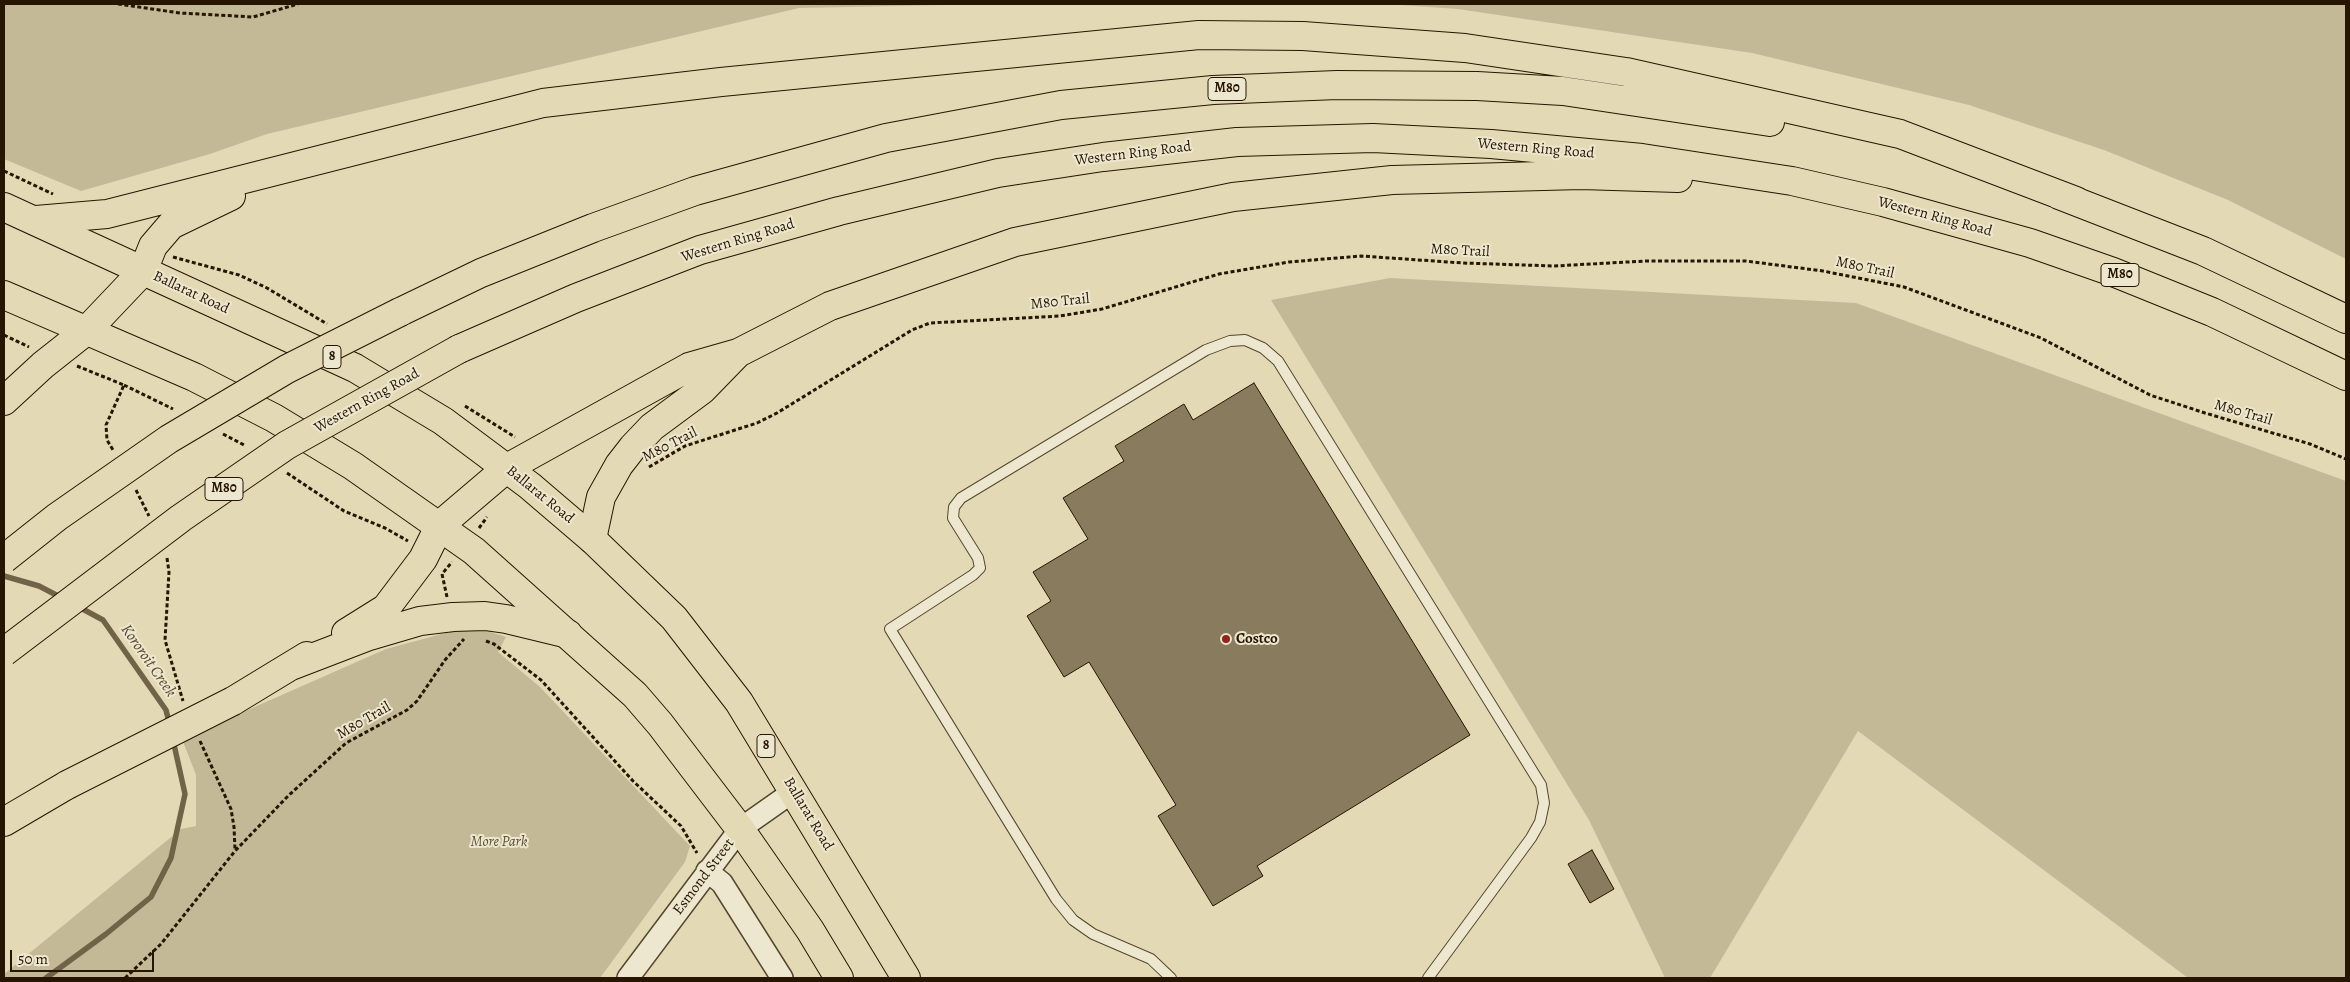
<!DOCTYPE html>
<style>
body{margin:0}
#map{position:relative;width:2350px;height:982px;overflow:hidden;background:#e3dab5;font-family:Alegreya,serif}
canvas{display:block}
.frame{position:absolute;inset:0;border:5px solid #261500;pointer-events:none}
.scale{position:absolute;left:10px;top:950px;width:144px;height:22px;box-sizing:border-box;border:2px solid #261500;border-top:0;padding-left:6px;font-size:15px;line-height:18px;white-space:nowrap;color:#261500;-webkit-text-stroke:4px #ede7cf;paint-order:stroke}
</style>
<div id="map">
<canvas width="2350" height="982"></canvas>
<div class="frame"></div>
<div class="scale">50 m</div>
</div>
<script>
const ctx = document.querySelector('canvas').getContext('2d');
ctx.lineJoin = 'round';
function paint(path, color) {
  ctx.fillStyle = color;
  ctx.fill(path, 'evenodd');
}
function poly(rows) {
  const path = new Path2D();
  for (const r of rows) {
    path.moveTo(r[0], r[1]);
    for (let i = 2; i < r.length; i += 2) path.lineTo(r[i], r[i + 1]);
  }
  return path;
}
function stroke(path, color, width, dash) {
  ctx.strokeStyle = color;
  ctx.lineWidth = width;
  ctx.lineCap = dash ? 'butt' : 'round';
  ctx.setLineDash(dash || []);
  ctx.stroke(path);
}
function label(font, color, halo, rows, align = 'center') {
  ctx.font = font + ' Alegreya,serif';
  ctx.lineWidth = 4;
  ctx.setLineDash([]);
  ctx.textBaseline = 'middle';
  ctx.strokeStyle = halo;
  ctx.fillStyle = color;
  for (const [text, x, y, turn = 0] of rows) {
    ctx.save();
    ctx.translate(x, y);
    ctx.rotate((+turn || 0) * Math.PI / 180);
    ctx.textAlign = isNaN(turn) ? turn : align;
    if (halo) ctx.strokeText(text, 0, 0);
    ctx.fillText(text, 0, 0);
    ctx.restore();
  }
}
const green = poly([
 [4,4,991,4,799,8,267,134,210,154,81,191,4,159],
 [1387,4,2346,4,2346,259,2228,200,2104,150,1969,105,1752,53,1458,9],
 [1390,278,1856,303,2346,481,2346,978,2188,978,1858,731,1710,978,1665,978,1589,820,1271,300],
 [464,628,484,630,506,637,498,652,540,687,690,846,685,862,600,978,4,978,4,974,181,829,196,826,196,775,182,739,386,649]
]);
const stream = poly([
 [4,576,39,586,62,598],
 [77,606,103,620,166,710,170,726],
 [46,978,106,934,151,897,171,858,185,794,173,740]
]);
const building = poly([
 [1254,383,1470,735,1257,866,1263,876,1213,906,1158,816,1176,805,1089,662,1064,677,1027,616,1051,601,1033,572,1088,539,1063,498,1124,461,1115,446,1184,404,1193,420,1254,383],
 [1592,850,1614,889,1590,903,1568,864,1592,850]
]);
const path = poly([
 [118,4,180,13,253,17,298,4],
 [4,171,53,194],
 [173,257,239,275,267,288,327,324],
 [4,335,29,347],
 [77,366,124,385,106,425,107,440,113,450],
 [124,385,173,409],
 [465,406,515,437],
 [223,434,246,446],
 [649,467,685,446,757,423,777,413,912,330,930,323,1060,316,1102,309,1219,274,1289,262,1361,256,1463,263,1554,266,1646,261,1746,261,1823,271,1904,287,2041,338,2150,395,2205,413,2310,444,2346,459],
 [287,473,344,511,385,528,408,541],
 [136,490,149,516],
 [479,528,487,517],
 [167,558,169,572,165,640,183,701],
 [447,597,442,574,452,562],
 [486,641,494,644,541,680,633,781,681,826,697,853],
 [200,741,231,809,234,827,235,850],
 [125,978,161,944,235,851,288,796,346,743,407,710,417,701,445,660,464,639]
]);
const service = poly([
 [1171,978,1151,959,1093,934,1073,920,1056,899,890,629,973,575,980,568,978,558,953,518,954,507,961,498,1206,350,1230,341,1245,340,1263,348,1278,361,1541,785,1544,803,1540,822,1531,838,1428,978]
]);
const minor = poly([
 [707,871,722,883,782,978],
 [628,978,740,829,794,791]
]);
const trunk = poly([
 [4,207,355,368,443,421,530,486,592,539,674,618,739,702,906,978],
 [4,295,194,377,274,418,353,466,474,551,635,695,660,724,740,829,810,930,839,978],
 [86,331,143,271],
 [440,525,507,468]
]);
const motorway = poly([
 [2059,195,2203,251,2346,319],
 [36,220,107,214,543,103,721,82,1199,35,1303,36,1465,48,1626,72,1900,134,2076,201],
 [143,271,153,246,171,225,231,196],
 [400,312,481,273,593,228,695,191,886,138,1061,105,1213,90,1337,85,1477,86,1563,91,1770,122],
 [459,349,576,298,700,250,839,211,998,173,1103,157,1237,142,1373,138,1491,144,1642,158,1792,181,1883,202,2030,243,2113,272,2212,312,2346,376],
 [4,401,43,365,86,331],
 [507,468,689,367,738,353,830,306,1015,242,1233,197,1392,180,1581,175,1678,178],
 [592,539,601,497,619,465,633,447,652,427,702,390,737,354],
 [346,633,386,608,423,559,440,525],
 [291,666,369,636,420,621,453,617,485,616,506,619,568,634],
 [233,701,307,656],
 [4,822,67,785]
]);
const motorwayBridge = poly([
 [4,559,57,517,169,439,287,369,400,312],
 [4,652,181,518,287,445,459,349],
 [67,785,233,701]
]);
const markers = [
 [1226,639,5,"#8f2418"]
];
const shields = [
 [1227,89,38],
 [2120,275,38],
 [332,357,18],
 [224,489,38],
 [766,746,18]
];
const shieldNames = [
 ["M80",1227,89],
 ["M80",2120,275],
 ["8",332,357],
 ["M80",224,489],
 ["8",766,746]
];
const streetNames = [
 ["Western Ring Road",1536,149,5],
 ["Western Ring Road",1133,154,-7],
 ["Western Ring Road",1935,217,15],
 ["Western Ring Road",738,241,-17],
 ["M80 Trail",1460,251,3],
 ["M80 Trail",1865,268,12],
 ["Ballarat Road",191,293,25],
 ["M80 Trail",1060,302,-6],
 ["Western Ring Road",367,401,-29],
 ["M80 Trail",2243,413,16],
 ["M80 Trail",670,445,-27],
 ["Ballarat Road",540,495,39],
 ["M80 Trail",364,721,-30],
 ["Ballarat Road",808,814,59],
 ["Esmond Street",704,877,-53]
];
const poiNames = [
 ["Costco",1236,639]
];
const parkNames = [
 ["More Park",499,842]
];
const waterNames = [
 ["Kororoit Creek",148,661,55]
];
paint(green, '#c3b996');
stroke(stream, '#716347', 5.5);
paint(building, '#887b5e');
stroke(building, '#261500', 1);
stroke(service, '#55462d', 12);
stroke(minor, '#55462d', 24);
stroke(trunk, '#261500', 30);
stroke(motorway, '#261500', 30);
stroke(path, '#261500', 3, [4, 2.5]);
stroke(service, '#ede7cf', 10);
stroke(minor, '#ede7cf', 21);
stroke(trunk, '#e3dab5', 28);
stroke(motorway, '#e3dab5', 28);
stroke(motorwayBridge, '#261500', 30, []);
stroke(motorwayBridge, '#e3dab5', 28);
for (const [x, y, r, color] of markers) {
  const dot = new Path2D();
  dot.arc(x, y, r, 0, 2 * Math.PI);
  ctx.fillStyle = color;
  ctx.fill(dot);
  stroke(dot, '#ede7cf', 2);
}
for (const [x, y, w] of shields) {
  const box = new Path2D();
  box.roundRect(x - w / 2, y - 11.5, w, 23, 4);
  ctx.fillStyle = '#ede7cf';
  ctx.fill(box);
  stroke(box, '#261500', 1);
}
label('bold 14px', '#261500', null, shieldNames);
label('15px', '#261500', '#ede7cf', streetNames);
label('bold 15px', '#261500', '#ede7cf', poiNames, 'left');
label('italic 15px', '#5d4e34', '#ede7cf', parkNames);
label('italic 16px', '#584930', '#ede7cf', waterNames);
</script>
